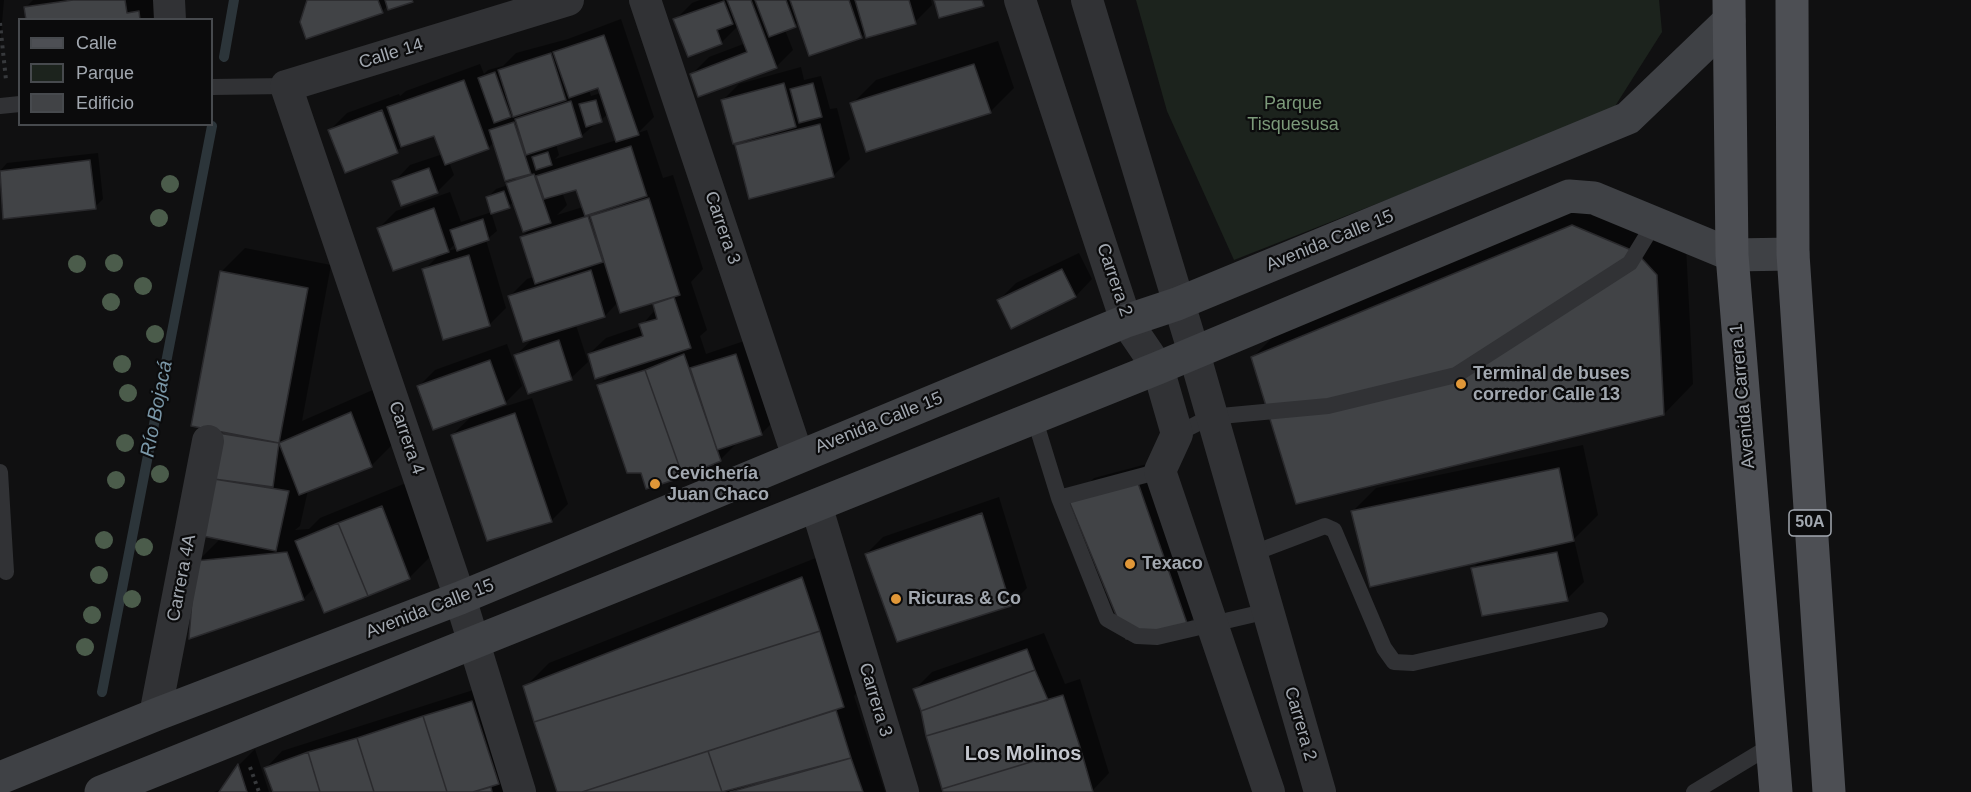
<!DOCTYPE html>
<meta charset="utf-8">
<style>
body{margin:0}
#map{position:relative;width:1971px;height:792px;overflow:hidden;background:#101011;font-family:Arial,sans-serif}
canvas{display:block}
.legend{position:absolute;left:18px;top:18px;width:195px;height:108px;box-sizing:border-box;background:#0b0b0c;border:2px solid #474a4e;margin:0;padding:8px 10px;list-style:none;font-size:18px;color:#a2a8b0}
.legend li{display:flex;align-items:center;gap:12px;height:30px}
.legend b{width:30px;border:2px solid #474a4e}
</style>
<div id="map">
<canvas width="1971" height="792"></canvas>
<ul class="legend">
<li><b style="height:8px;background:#4d4f54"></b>Calle</li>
<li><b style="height:16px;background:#1c231d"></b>Parque</li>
<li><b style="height:16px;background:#414346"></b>Edificio</li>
</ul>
</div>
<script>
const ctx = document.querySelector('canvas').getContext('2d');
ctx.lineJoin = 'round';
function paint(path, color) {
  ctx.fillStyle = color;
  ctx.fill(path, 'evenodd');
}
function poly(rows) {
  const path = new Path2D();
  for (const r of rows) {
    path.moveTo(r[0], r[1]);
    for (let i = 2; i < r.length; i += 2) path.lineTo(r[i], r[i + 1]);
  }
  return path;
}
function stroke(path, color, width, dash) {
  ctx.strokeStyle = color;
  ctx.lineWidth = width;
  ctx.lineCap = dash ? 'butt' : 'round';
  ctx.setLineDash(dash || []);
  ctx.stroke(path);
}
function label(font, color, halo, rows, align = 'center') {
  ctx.font = font + ' Arial,sans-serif';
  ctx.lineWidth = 4.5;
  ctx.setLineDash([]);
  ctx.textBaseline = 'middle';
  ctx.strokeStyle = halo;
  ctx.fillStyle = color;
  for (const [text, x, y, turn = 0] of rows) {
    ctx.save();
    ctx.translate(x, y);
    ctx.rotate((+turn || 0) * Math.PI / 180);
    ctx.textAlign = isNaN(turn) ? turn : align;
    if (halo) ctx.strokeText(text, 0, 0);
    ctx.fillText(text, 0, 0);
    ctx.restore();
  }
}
const green = poly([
 [1136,0,1659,0,1662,32,1612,111,1234,260,1167,111]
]);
const shadow = poly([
 [0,0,4,0,0,46],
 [33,0,156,0,159,20,27,20,26,7],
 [309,0,413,0,388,5,382,12],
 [700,0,931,0,932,5,915,22,866,32,861,37,799,22,785,30,793,50,776,67,692,74,709,57,746,43,739,25,722,42,688,55,675,20,692,3],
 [621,19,654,117,638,133,647,130,663,178,673,175,703,269,691,282,707,330,700,336,706,354,753,338,778,417,761,434,737,443,720,460,642,471,599,385,613,371,589,354,606,338,641,326,656,309,655,304,660,299,618,302,605,316,576,325,588,362,571,378,516,355,534,338,510,296,527,279,534,277,522,237,531,228,514,201,509,206,491,212,497,231,486,240,506,308,489,325,424,270,440,254,379,228,396,211,450,192,461,222,492,212,487,198,496,189,508,185,515,177,494,142,488,148,449,162,454,175,437,192,394,182,410,165,443,154,435,134,346,171,330,130,347,113,399,94,400,96,406,91,480,64,484,74,488,70,503,66,516,53,568,39],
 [599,86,601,93,591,96,589,90],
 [608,114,617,140,555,159,559,155,556,144,581,136],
 [577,188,583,207,557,215,567,205,562,192],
 [456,243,458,248,448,251],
 [998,41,1014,88,990,112,852,104,876,80],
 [801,67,804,80,821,76,830,109,837,108,850,159,833,176,737,146,743,140,723,100,739,84],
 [98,153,103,199,95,207,4,218,0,171,7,163],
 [1602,196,1686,246,1693,384,1664,414,1253,357,1282,328],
 [245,248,331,265,302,421,375,389,395,442,371,466,308,490,300,526,295,530,309,529,320,518,406,483,433,554,409,578,315,587,303,599,197,562,221,538,204,534,220,432,192,425,221,272],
 [1079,253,1092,279,1076,296,1011,327,999,300,1016,283],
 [507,344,522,386,505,403,474,414,475,416,532,398,568,504,552,520,488,539,452,435,474,414,419,386,435,370],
 [1583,445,1598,515,1574,539,1584,582,1567,599,1473,568,1480,561,1352,512,1376,488],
 [1162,460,1211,601,1187,624,1070,502,1094,478],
 [999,497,1027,588,1010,605,866,554,883,537],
 [826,554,867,682,854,696,885,792,559,792,525,687,549,663],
 [1044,633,1065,684,1080,679,1109,773,1093,790,1087,792,946,792,915,689,932,672],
 [489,685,513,792,275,792,266,768,282,751],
 [255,749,269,792,214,792,224,788,239,765]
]);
const stream = poly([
 [224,57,234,0],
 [102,692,212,126]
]);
const building = poly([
 [73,0,125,0,127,13,139,11,140,20,26,20,24,7,73,0],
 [307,0,378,0,383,13,306,39,300,22,307,0],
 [385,0,412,0,413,2,388,10,385,0],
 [727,0,751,0,777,68,698,97,690,74,747,52,727,0],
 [755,0,786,0,796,27,769,37,755,0],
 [790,0,849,0,862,38,809,56,790,0],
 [855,0,909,0,916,24,866,38,855,0],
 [934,0,982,0,984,6,939,18,934,0],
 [724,1,733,24,717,30,722,44,688,57,673,19,724,1],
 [604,35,639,135,616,142,598,88,569,98,553,52,604,35],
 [551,53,566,100,513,117,498,70,551,53],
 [974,64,991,113,866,152,850,103,974,64],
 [495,72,511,117,494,123,478,78,495,72],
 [464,80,489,149,445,165,434,136,401,147,387,107,464,80],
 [784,83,796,127,733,144,721,100,784,83],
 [813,83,822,117,799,123,790,89,813,83],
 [596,100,602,122,586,127,579,104,596,100],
 [571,101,582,137,526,155,515,119,571,101],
 [382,110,398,153,345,173,328,130,382,110],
 [514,122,531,174,505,181,489,130,514,122],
 [820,124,834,177,749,199,735,145,820,124],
 [631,146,647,196,585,216,576,190,544,199,536,176,631,146],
 [548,152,552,165,536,170,532,157,548,152],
 [90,160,96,209,3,219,0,171,90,160],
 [429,168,438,193,401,206,392,181,429,168],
 [534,174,551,223,523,232,506,183,534,174],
 [504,191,510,208,491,214,486,197,504,191],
 [649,198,680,295,620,313,590,216,649,198],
 [434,208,449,252,393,271,377,228,434,208],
 [588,216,603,262,535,284,520,237,588,216],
 [483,219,489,240,457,251,450,230,483,219],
 [1572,225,1636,252,1657,275,1664,415,1296,504,1251,357,1572,225],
 [469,255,490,326,443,340,422,269,469,255],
 [1062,269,1076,297,1011,329,997,300,1062,269],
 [591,270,605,317,523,342,508,296,591,270],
 [220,271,308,288,279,443,191,426,220,271],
 [674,297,691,348,595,379,588,354,643,336,639,324,657,319,653,304,674,297],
 [559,340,572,380,528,394,514,355,559,340],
 [684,354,721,461,683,477,645,370,684,354],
 [736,354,762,435,717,450,690,368,736,354],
 [490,360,506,404,433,430,417,386,490,360],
 [645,370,683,477,646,489,641,473,627,473,597,385,645,370],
 [351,412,372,467,299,495,279,443,351,412],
 [515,413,552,522,487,541,451,435,515,413],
 [218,433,279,443,273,487,214,479,218,433],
 [1559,468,1574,541,1370,587,1351,511,1559,468],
 [214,479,289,491,276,551,203,536,214,479],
 [1138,483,1188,626,1126,639,1069,501,1138,483],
 [382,506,410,579,368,596,338,523,382,506],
 [982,513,1011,606,897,642,865,554,982,513],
 [338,523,368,596,324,613,295,541,338,523],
 [287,552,304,600,189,639,195,561,287,552],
 [1557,552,1568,601,1482,616,1471,568,1557,552],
 [802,577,820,631,534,722,523,686,802,577],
 [820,631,844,707,582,792,557,792,534,722,820,631],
 [1027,649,1035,670,921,711,913,689,1027,649],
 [1035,670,1048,700,926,736,921,711,1035,670],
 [1063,695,1080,747,942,789,926,736,1063,695],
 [472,701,499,784,473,792,447,792,423,716,472,701],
 [836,710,851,758,722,792,708,751,836,710],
 [423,716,447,792,374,792,357,738,423,716],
 [357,738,374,792,320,792,308,752,357,738],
 [1080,747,1093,792,943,792,942,789,1080,747],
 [708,751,722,792,582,792,708,751],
 [308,752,320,792,273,792,264,768,308,752],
 [851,758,863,792,730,792,851,758],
 [238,764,247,792,219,792,223,786,238,764],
 [491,787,492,792,473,792,491,787]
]);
const path = poly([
 [0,23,6,80],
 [250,767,259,792]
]);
const lane = poly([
 [212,87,286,86],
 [0,106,20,104],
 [1034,417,1059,498,1107,619,1137,636,1157,637,1268,611],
 [1177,434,1210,417,1328,406,1456,375,1630,263,1655,222],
 [0,472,6,572],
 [1059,498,1160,471],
 [1251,554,1325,526,1334,530,1384,648,1394,662,1413,663,1600,620],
 [1694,792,1772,745]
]);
const street = poly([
 [169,0,170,20],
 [645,0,798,457],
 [1020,0,1126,321,1158,368,1177,434,1160,471,1269,792],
 [1087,0,1194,353,1320,792],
 [816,505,903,792],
 [155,715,208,441],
 [520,792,460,598,286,86,568,0]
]);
const secondary = poly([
 [0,778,155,715,460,598,1126,321,1177,304,1628,118,1729,21],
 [101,792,1158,368,1569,196,1594,198,1732,255,1793,254]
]);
const primary = poly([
 [1729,0,1732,255,1776,792],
 [1792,0,1793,254,1829,792]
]);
const trees = [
 [170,184],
 [159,218],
 [114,263],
 [77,264],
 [143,286],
 [111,302],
 [155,334],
 [122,364],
 [128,393],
 [125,443],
 [160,474],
 [116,480],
 [104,540],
 [144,547],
 [99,575],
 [132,599],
 [92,615],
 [85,647]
];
const markers = [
 [1461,384,6,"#e09738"],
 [655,484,6,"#e09738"],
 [1130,564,6,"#e09738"],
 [896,599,6,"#e09738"]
];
const shields = [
 [1810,523,42]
];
const shieldNames = [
 ["50A",1810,523]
];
const streetNames = [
 ["Calle 14",391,54,-17],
 ["Carrera 3",722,228,71],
 ["Avenida Calle 15",1330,241,-22],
 ["Carrera 2",1114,280,71],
 ["Avenida Carrera 1",1743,396,-95],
 ["Avenida Calle 15",879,423,-22],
 ["Carrera 4",406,438,71],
 ["Carrera 4A",182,578,-79],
 ["Avenida Calle 15",430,609,-21],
 ["Carrera 3",875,700,73],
 ["Carrera 2",1300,724,74]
];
const parkNames = [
 ["Parque",1293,104],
 ["Tisquesusa",1293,125]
];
const poiNames = [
 ["Terminal de buses",1473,374],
 ["corredor Calle 13",1473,395],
 ["Cevichería",667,474],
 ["Juan Chaco",667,495],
 ["Texaco",1142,564],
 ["Ricuras & Co",908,599]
];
const waterNames = [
 ["Río Bojacá",157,409,-79]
];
const neighbourhoodNames = [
 ["Los Molinos",1023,754]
];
paint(green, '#1c231d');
paint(shadow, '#0007');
stroke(stream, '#2c353a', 10);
paint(building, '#414346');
stroke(building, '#2a2a2d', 1.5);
stroke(path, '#37393c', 4, [3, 4.5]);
stroke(lane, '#313235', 16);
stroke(street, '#313235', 32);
stroke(secondary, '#3f4145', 33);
stroke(primary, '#4d4f54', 33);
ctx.fillStyle = '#4b5c4b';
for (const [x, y] of trees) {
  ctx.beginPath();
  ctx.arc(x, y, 9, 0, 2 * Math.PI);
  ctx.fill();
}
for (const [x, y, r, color] of markers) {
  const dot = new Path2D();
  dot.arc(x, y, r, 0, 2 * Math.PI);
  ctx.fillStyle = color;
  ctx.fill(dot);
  stroke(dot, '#0b0b0c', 2);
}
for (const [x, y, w] of shields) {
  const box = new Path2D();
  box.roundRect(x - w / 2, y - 13, w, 26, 4.5);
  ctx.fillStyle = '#0b0b0c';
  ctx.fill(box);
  stroke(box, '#a2a8b0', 1.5);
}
label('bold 16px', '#a2a8b0', null, shieldNames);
label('18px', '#a2a8b0', '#0b0b0c', streetNames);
label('18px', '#7c9a7a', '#0b0b0c', parkNames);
label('bold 18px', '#a2a8b0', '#0b0b0c', poiNames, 'left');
label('italic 20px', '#7b98a9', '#0b0b0c', waterNames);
label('bold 20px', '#c3c6cd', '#0b0b0c', neighbourhoodNames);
</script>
